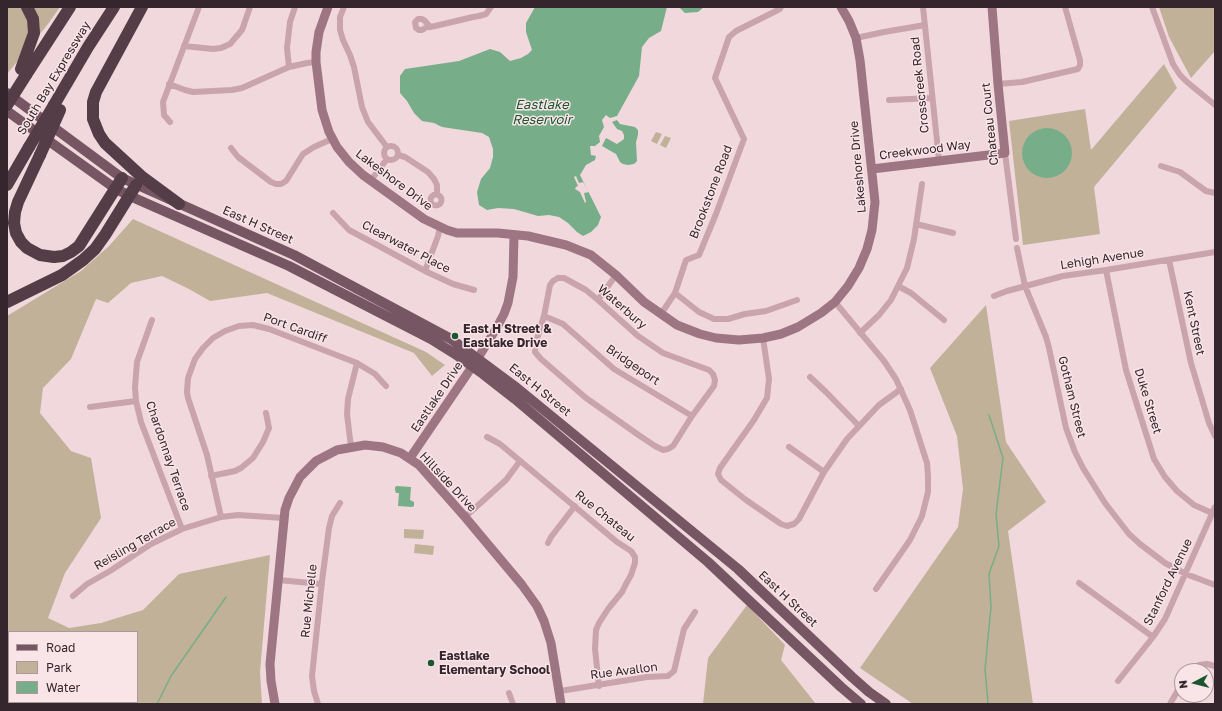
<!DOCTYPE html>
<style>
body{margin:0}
#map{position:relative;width:1222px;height:711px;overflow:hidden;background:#f1d8dd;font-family:"Golos Text",sans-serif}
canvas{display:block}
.frame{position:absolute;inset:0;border:8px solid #34262c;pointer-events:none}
.legend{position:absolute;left:8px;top:631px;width:130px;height:72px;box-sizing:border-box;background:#f9e4e8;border:1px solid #aa989d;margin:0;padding:5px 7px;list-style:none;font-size:12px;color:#34262c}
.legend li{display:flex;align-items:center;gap:8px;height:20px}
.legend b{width:20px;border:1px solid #aa989d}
.north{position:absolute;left:1174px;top:663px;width:40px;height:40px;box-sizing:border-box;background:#f9e4e8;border:1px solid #aa989d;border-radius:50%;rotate:263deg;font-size:11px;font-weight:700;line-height:16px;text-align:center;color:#34262c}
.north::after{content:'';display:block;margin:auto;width:14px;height:18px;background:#1b5630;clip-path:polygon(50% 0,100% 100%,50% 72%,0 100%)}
</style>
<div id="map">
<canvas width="1222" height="711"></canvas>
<div class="frame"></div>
<ul class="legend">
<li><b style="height:5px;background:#775663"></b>Road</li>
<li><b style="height:11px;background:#c0b198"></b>Park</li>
<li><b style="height:11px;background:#77ae89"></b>Water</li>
</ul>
<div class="north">N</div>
</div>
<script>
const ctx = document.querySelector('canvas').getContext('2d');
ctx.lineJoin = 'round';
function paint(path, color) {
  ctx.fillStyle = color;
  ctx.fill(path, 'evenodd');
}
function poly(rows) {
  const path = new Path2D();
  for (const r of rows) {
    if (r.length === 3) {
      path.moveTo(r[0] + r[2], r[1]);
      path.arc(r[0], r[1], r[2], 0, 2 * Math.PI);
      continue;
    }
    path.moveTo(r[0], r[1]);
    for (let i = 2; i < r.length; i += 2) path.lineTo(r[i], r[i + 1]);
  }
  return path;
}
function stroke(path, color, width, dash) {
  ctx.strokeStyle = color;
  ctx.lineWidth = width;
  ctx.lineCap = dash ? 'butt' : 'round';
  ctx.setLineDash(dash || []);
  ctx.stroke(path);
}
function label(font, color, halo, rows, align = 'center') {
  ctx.font = font + ' "Golos Text",sans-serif';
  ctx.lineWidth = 3;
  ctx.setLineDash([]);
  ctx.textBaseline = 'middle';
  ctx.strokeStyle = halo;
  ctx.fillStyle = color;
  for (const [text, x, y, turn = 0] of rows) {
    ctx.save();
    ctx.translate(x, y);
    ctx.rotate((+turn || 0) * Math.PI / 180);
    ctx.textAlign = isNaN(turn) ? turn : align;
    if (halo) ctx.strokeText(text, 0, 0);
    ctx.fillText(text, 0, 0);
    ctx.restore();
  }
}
const green = poly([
 [7,7,60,7,48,24,7,74],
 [1159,7,1215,7,1215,51,1191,78,1169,37],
 [1164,64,1177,88,1094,187,1100,234,1023,245,1009,121,1085,109,1091,150],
 [656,132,662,134,657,144,651,141],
 [665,136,671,138,666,148,660,145],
 [133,219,426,352,445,365,432,376,414,353,267,293,210,301,189,289,162,276,131,283,108,303,96,299,71,359,43,388,40,413,71,451,91,458,101,518,65,573,48,618,69,628,101,623,143,610,179,574,270,555,260,672,262,704,7,704,7,316,81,271,109,246],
 [9,632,137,632,137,702,9,702],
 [986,305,1006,442,1046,502,1008,531,1033,704,913,704,860,668,958,527,963,489,957,436,930,368],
 [404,529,424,530,423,539,404,538],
 [415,544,434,546,433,555,414,553],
 [747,605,785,645,781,660,816,704,703,704,708,658]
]);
const water = poly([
 [535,7,667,7,661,31,649,38,642,47,639,76,633,87,617,116,610,118,606,115,602,120,604,127,599,136,600,142,595,146,590,146,591,155,596,156,595,160,586,165,580,175,601,217,598,225,591,232,583,236,577,232,568,223,559,217,549,215,538,216,514,209,498,208,487,210,479,205,477,192,481,179,490,168,493,157,493,149,489,137,482,133,442,127,434,123,422,121,414,113,407,101,400,93,400,76,405,69,459,61,490,49,500,52,510,61,521,58,528,54,532,50,526,32,526,23],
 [679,7,704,7,698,12,685,13],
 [617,120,620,124,635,127,638,130,638,135,636,142,637,161,634,164,628,165,623,164,620,162,616,154,602,146,606,138,617,144,624,139,624,135,622,131,617,129,612,122],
 [1047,153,25],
 [397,486,411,487,410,500,414,502,414,506,412,507,398,506,399,493,396,493,395,490,395,487]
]);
const pier = poly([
 [576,176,579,183,583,182,589,192,584,193,586,202,585,203,580,192,575,189,576,187,578,186,574,177]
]);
const stream = poly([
 [157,704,171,676,226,597],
 [988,704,985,669,991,607,989,574,999,546,996,514,1003,458,989,415]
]);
const street = poly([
 [344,7,340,17,340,30,343,40,350,55,354,67,362,107,368,122,387,147],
 [923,7,939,160],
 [1152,7,1173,64,1180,75,1187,82,1215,105],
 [430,27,425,21,422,19,418,19,415,22,416,28,419,30,422,30,427,27,430,27,435,26,473,17,479,16,486,14,491,7],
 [856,38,884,32,925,25],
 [184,46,213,49,221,48,230,44,242,30,250,7],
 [289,67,287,48,290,22,295,7],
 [169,84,185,90,193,92,232,90,242,88,289,67,307,63,316,62],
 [998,84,1022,82,1078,69,1080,65,1080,60,1065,7],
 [889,100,932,98],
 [170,122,164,115,163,102,199,7],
 [391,153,7],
 [231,148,238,157,271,182,276,184,281,184,286,181,303,154,314,147,332,139],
 [1005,153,1016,239],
 [398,155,405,157,428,172,434,179,437,185,437,194],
 [1161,166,1180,172,1206,191,1215,193],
 [371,180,387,159],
 [436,200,5.5],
 [333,213,349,230,379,246,427,272,453,284,474,290],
 [916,224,953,233],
 [1017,248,1025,286,1046,337,1049,348,1066,428,1075,452,1083,468,1105,503,1129,534,1140,544,1165,563,1186,574,1215,585],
 [1169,260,1191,363,1209,423,1215,436],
 [1106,270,1126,370,1154,459,1165,477,1177,491,1194,505,1212,513],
 [425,271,438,236,440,227],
 [558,278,564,278,586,290,598,300,638,336,663,353,709,370,713,374,715,380,714,386,692,416,673,446,668,449,663,450,655,446,640,436,586,398,541,359,535,352,536,342,544,316,550,285,553,281,558,278],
 [898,286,911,293,944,320],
 [675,293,699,312,714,319,728,319,745,314,766,311,797,300],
 [994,296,1007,291,1063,276,1106,270,1215,252],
 [598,300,616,275],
 [835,302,884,361,896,379,910,410,927,463,928,476,928,492,922,516,910,540,876,589],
 [661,314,675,293,686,260,699,255,716,214,744,139,715,78,729,37,736,31,780,9,781,7],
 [544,316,563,324,614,369,692,416],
 [152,320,137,362,135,387,136,401,141,422,182,529],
 [860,333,879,315,891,300,907,268,914,239,922,184],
 [763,338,769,379,767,398,754,420,720,468,718,474,721,480,746,500,781,524,787,526,794,524,799,519,824,472,847,439,879,405,901,389],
 [810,377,826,392,859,426],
 [90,407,136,401],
 [487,437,500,444,617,542,631,551,635,557,635,563,631,575,626,584,622,592,608,609,599,623,596,630,595,649,599,686],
 [351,447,347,414,348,399,357,363],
 [789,447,824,472],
 [211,476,235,471,241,468,253,458,263,442,269,428,266,413],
 [221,517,207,455,188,398,187,392,188,378,195,359,203,348,213,338,225,331,239,326,253,325,269,329,357,363,375,374,386,386],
 [465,517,506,480,520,461],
 [548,543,551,537,575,506],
 [278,580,322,584],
 [1079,583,1153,637],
 [73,596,87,584,110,571,151,544,182,529,221,517,238,515,284,518],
 [1189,671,1199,665,1207,664,1215,666],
 [1118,681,1153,637,1165,619,1215,507],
 [560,691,647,677,668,676,674,671,684,629,695,612],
 [509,693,513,704],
 [318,704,314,691,312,676,322,581,329,528,332,516,340,503],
 [1170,704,1182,683]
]);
const secondary = poly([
 [328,7,319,32,316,52,316,62,322,110,329,132,337,147,349,162,363,175,424,219,447,230,457,233,498,233,528,236,566,245,591,255,616,275,644,302,677,325,700,334,716,338,739,340,763,338,781,334,798,327,821,313,835,302,848,286,859,268,867,249,872,230,875,202,860,60,856,38,849,21,841,7],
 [872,169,1005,153,998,84,992,7],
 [410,458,478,358,496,329,504,314,508,303,513,277,514,235],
 [275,704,271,681,270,664,285,510,289,498,300,477,316,461,337,450,365,445,383,447,401,453,419,465,465,517,522,585,537,606,544,621,551,643,561,704]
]);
const primary = poly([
 [7,93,122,178,294,255,451,339,517,388,738,569,852,677,869,692,886,704],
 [7,111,116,189,132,197,289,266,431,339,455,354,483,374,515,399,708,562,841,687,861,704]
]);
const highway = poly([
 [142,7,96,92,93,102,93,119,99,134,105,143,141,176,179,204],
 [21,69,34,33,33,19,27,7],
 [26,75,70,7],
 [54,105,88,47,114,7],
 [40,155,18,202,15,212,14,223,16,233,21,242,27,248,40,255,54,257,63,256,71,252,79,246,122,178],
 [7,185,29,147],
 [7,302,62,275,83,260,95,249,105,235,136,185]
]);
const highwayBridge = poly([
 [7,105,26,75],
 [29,147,54,105],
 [40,155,60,110]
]);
const markers = [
 [455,336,4,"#1b5630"],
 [431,663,4,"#1b5630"]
];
const streetNames = [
 ["South Bay Expressway",54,78,-59],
 ["Crosscreek Road",920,85,-96],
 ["Chateau Court",990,124,-96],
 ["Creekwood Way",925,150,-7],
 ["Lakeshore Drive",858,167,-95],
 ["Lakeshore Drive",394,180,37],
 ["Brookstone Road",711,192,-69],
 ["East H Street",258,225,24],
 ["Clearwater Place",406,247,28],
 ["Lehigh Avenue",1102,259,-9],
 ["Waterbury",622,307,41],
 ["Kent Street",1194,323,78],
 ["Port Cardiff",295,328,20],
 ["Bridgeport",633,365,34],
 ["East H Street",540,390,39],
 ["Eastlake Drive",437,397,-56],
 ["Gotham Street",1072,397,76],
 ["Duke Street",1148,401,73],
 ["Chardonnay Terrace",168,456,71],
 ["Hillside Drive",448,482,47],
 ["Rue Chateau",605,516,39],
 ["Reisling Terrace",135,544,-30],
 ["Stanford Avenue",1168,582,-64],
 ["East H Street",788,599,43],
 ["Rue Michelle",309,601,-84],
 ["Rue Avallon",624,671,-7]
];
const poiNames = [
 ["East H Street &",463,329],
 ["Eastlake Drive",463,343],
 ["Eastlake",439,656],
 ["Elementary School",439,670]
];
const waterNames = [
 ["Eastlake",542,105],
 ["Reservoir",542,120]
];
paint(green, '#c0b198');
paint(water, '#77ae89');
paint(pier, '#f1d8dd');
stroke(stream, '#77ae89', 1.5);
stroke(street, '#c9a4ad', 6);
stroke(secondary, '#9d7583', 9);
stroke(primary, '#775663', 10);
stroke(highway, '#553d47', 12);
stroke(highwayBridge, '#553d47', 12);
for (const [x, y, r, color] of markers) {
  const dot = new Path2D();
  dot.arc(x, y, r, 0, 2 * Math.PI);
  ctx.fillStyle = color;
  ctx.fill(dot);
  stroke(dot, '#f9e4e8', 1.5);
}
label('12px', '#34262c', '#f9e4e8', streetNames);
label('bold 12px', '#34262c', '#f9e4e8', poiNames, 'left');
label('italic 13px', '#1b5630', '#f9e4e8', waterNames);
</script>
